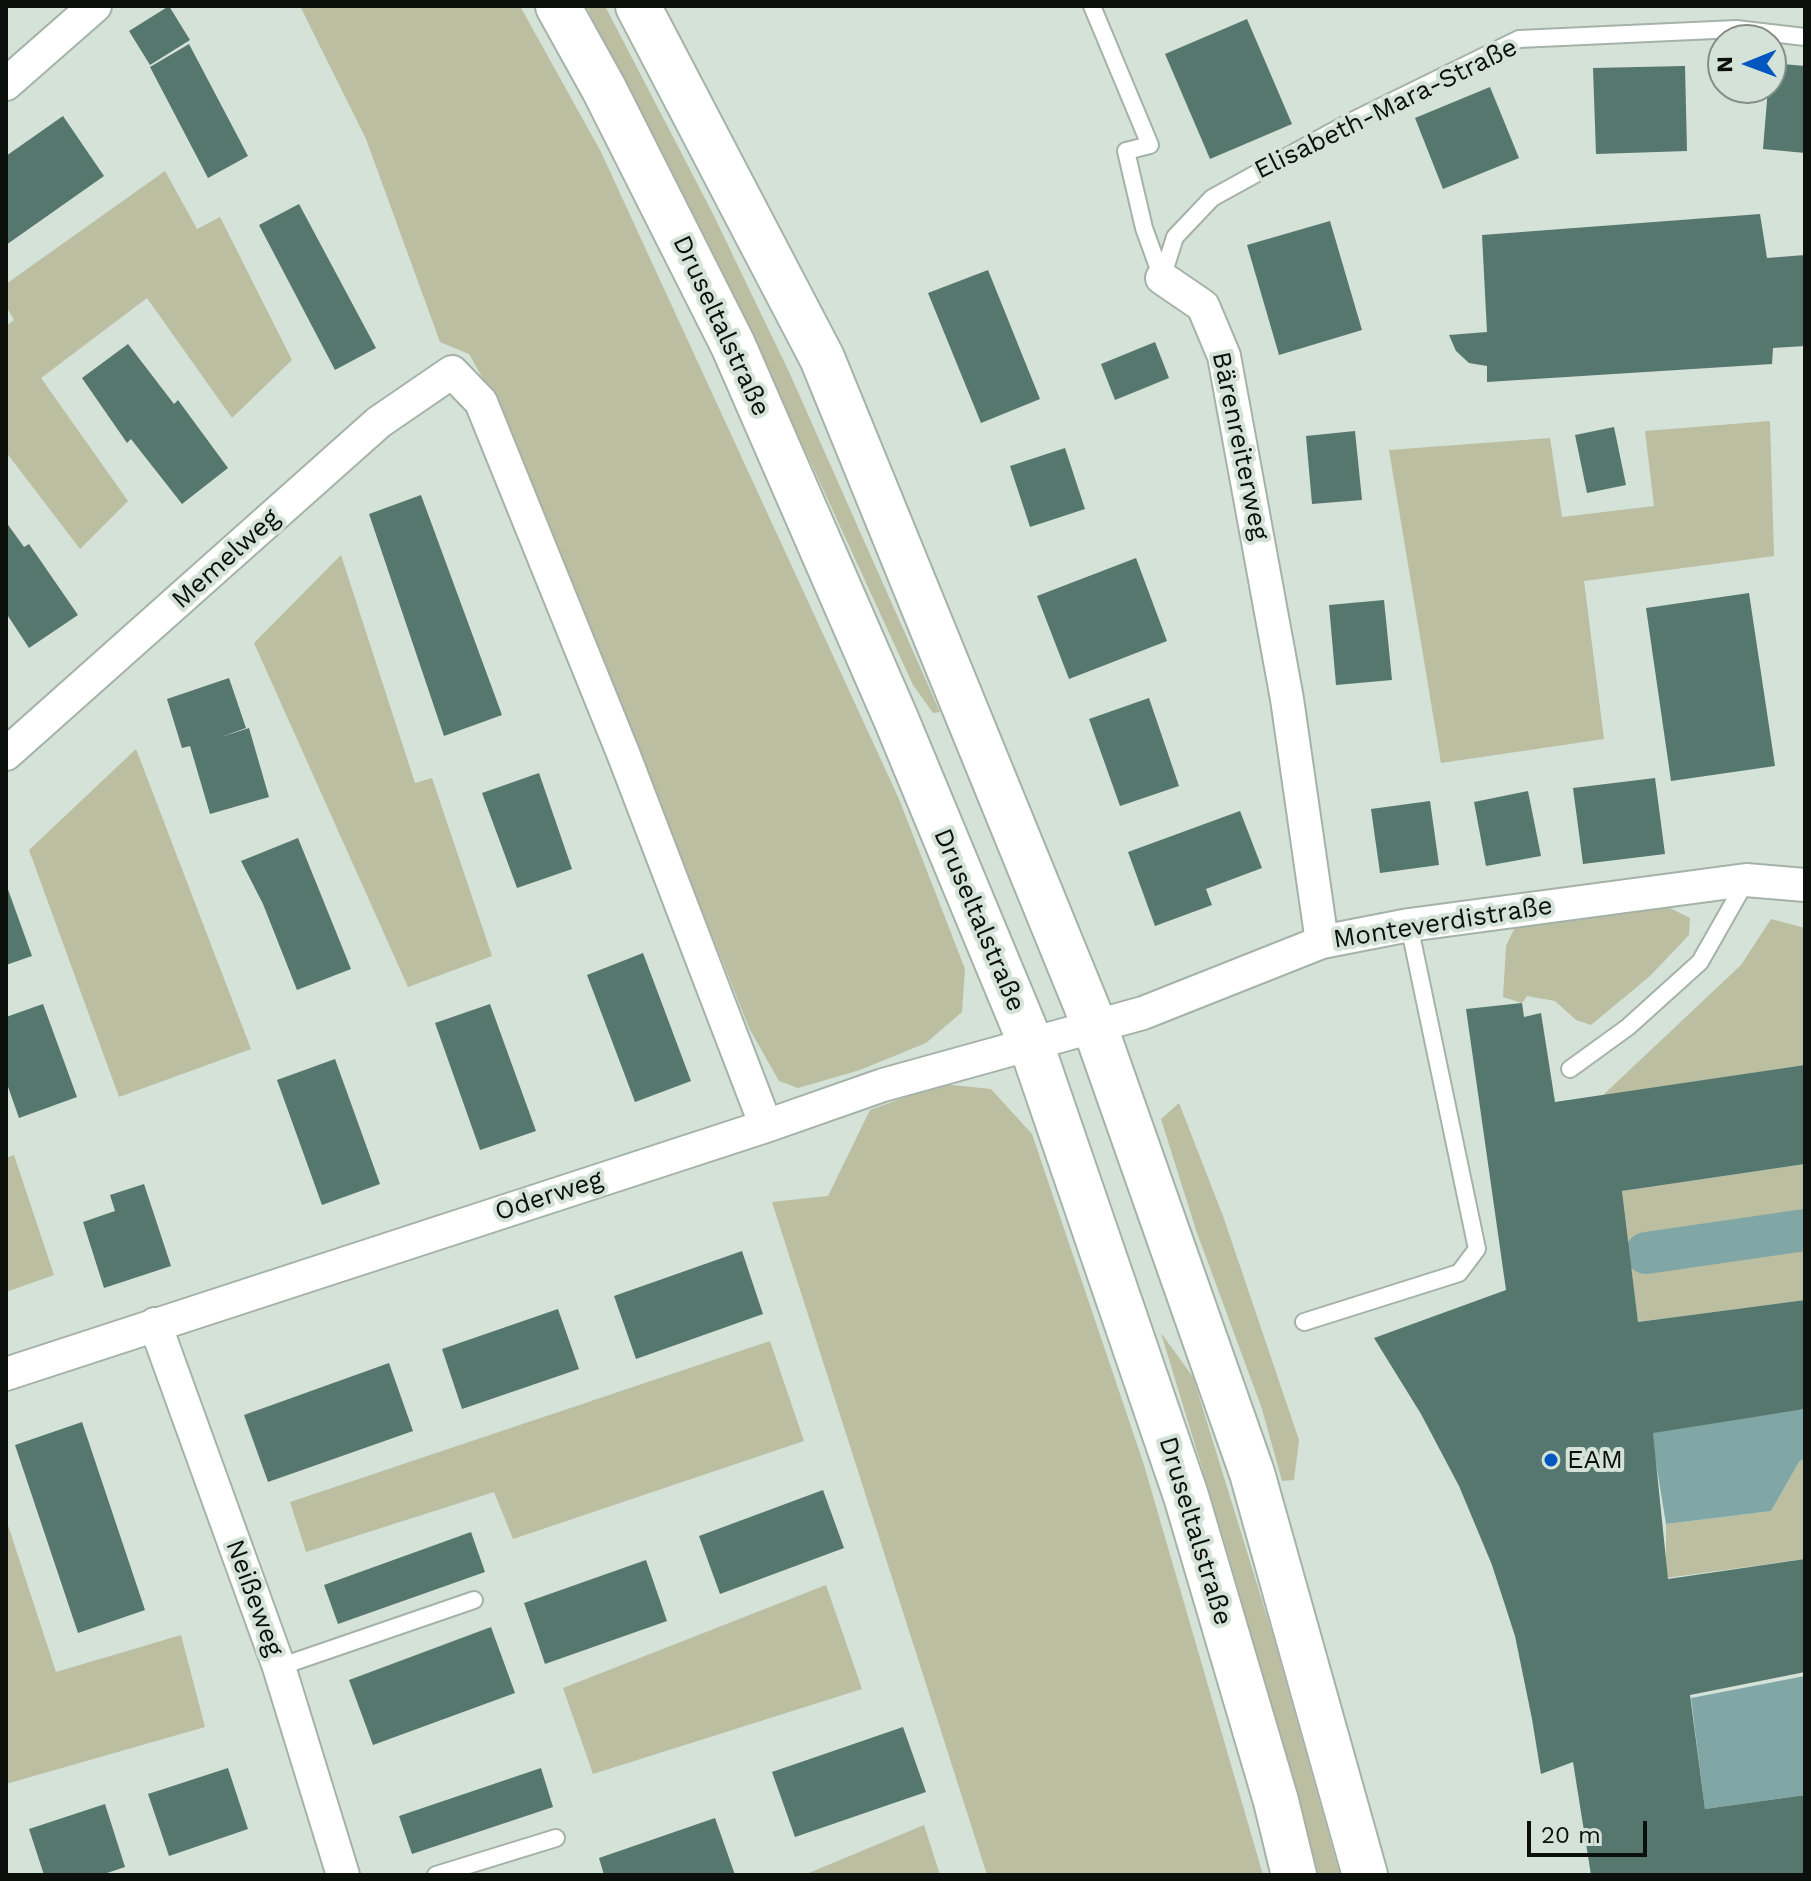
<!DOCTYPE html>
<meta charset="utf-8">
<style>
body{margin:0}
#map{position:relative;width:1811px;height:1881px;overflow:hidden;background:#d4e2d8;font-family:"Work Sans",sans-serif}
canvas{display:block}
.frame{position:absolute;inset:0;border:8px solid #0b100d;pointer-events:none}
.north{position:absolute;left:1707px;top:24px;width:80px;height:80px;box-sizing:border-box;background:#d4e2d8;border:2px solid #848e87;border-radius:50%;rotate:269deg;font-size:22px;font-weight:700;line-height:32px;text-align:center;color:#0b100d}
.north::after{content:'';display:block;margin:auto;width:28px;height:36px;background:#0157c0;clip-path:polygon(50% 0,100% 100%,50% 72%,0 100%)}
.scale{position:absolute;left:1527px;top:1821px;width:120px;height:36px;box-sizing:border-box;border:4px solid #0b100d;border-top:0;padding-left:10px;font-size:24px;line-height:28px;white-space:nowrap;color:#0b100d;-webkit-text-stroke:6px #d4e2d8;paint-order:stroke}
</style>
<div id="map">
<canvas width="1811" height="1881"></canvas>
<div class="frame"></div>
<div class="north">N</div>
<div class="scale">20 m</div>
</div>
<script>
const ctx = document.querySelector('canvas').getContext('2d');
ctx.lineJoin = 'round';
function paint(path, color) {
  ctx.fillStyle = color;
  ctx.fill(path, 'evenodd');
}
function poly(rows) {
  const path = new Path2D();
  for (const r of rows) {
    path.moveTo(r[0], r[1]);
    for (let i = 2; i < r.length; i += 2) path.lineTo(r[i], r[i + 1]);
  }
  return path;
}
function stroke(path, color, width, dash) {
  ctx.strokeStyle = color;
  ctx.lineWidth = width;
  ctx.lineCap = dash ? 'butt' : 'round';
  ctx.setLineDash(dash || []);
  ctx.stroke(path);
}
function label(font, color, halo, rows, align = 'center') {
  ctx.font = font + ' "Work Sans",sans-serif';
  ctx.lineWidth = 8;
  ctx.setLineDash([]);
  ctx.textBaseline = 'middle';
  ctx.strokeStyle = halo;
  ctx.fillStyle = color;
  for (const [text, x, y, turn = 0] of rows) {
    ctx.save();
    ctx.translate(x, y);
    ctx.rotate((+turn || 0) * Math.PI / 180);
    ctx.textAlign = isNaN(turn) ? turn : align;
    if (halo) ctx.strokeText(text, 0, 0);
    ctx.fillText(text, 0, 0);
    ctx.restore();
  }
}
const green = poly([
 [300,6,520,6,601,152,899,799,965,969,962,1012,926,1043,860,1070,798,1088,779,1081,749,1028,509,425,469,354,440,342,366,139],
 [586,6,605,6,713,214,790,374,940,712,933,713,913,685,811,463],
 [165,171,197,229,220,217,292,360,232,418,147,298,41,378,128,501,80,549,6,452,6,326,14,320,6,306,6,284],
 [1770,421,1774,556,1584,581,1604,739,1441,763,1389,450,1550,438,1562,517,1654,506,1645,431],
 [341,555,415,783,432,778,492,956,408,987,254,643],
 [136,749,251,1049,119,1097,29,850],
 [1662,904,1690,918,1689,935,1650,976,1591,1025,1576,1020,1555,1001,1527,996,1522,1003,1503,997,1506,946,1516,925],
 [1771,919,1805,928,1805,1065,1602,1096,1741,965],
 [941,1084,991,1089,1032,1134,1144,1465,1263,1875,987,1875,772,1202,828,1196,870,1110],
 [1179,1103,1223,1216,1299,1440,1294,1480,1282,1481,1262,1409,1196,1230,1161,1119],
 [14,1155,54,1275,6,1292,6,1158],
 [1805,1164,1805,1300,1638,1322,1622,1191],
 [1161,1333,1193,1377,1273,1636,1340,1875,1319,1875,1229,1557],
 [770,1341,804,1441,513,1539,494,1492,306,1552,290,1502],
 [1805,1458,1805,1559,1666,1578,1666,1524,1771,1511,1799,1462],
 [6,1519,56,1672,181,1635,205,1727,6,1784],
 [826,1585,862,1689,593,1774,563,1688],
 [924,1825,940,1875,804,1875]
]);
const water = poly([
 [1805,1409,1805,1458,1799,1462,1771,1511,1666,1524,1651,1432],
 [1805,1676,1805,1795,1705,1809,1691,1698]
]);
const canal = poly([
 [1646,1253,1805,1230]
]);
const building = poly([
 [169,6,190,40,150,65,129,31],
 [1247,19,1292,124,1210,159,1165,54],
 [189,44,248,156,208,178,150,67],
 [1771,63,1805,66,1805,153,1763,149,1768,88,1771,88],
 [1685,66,1687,151,1596,154,1593,68],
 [1490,87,1519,158,1443,189,1415,118],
 [63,116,104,176,6,245,6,156],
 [299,204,376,348,335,370,259,225],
 [1760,214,1767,258,1805,255,1805,346,1773,348,1772,364,1487,382,1487,366,1469,363,1456,351,1449,335,1487,332,1482,235],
 [1330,221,1362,330,1279,355,1247,245],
 [988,270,1040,399,981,423,928,293],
 [1155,342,1169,378,1115,400,1101,364],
 [128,344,174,404,178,400,228,468,182,504,131,439,127,443,82,378],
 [1614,427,1626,485,1587,493,1575,435],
 [1355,431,1362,500,1312,504,1306,436],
 [1065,448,1085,509,1030,527,1010,466],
 [421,495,502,715,444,736,369,514],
 [6,522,24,547,29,544,78,615,29,648,6,613],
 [1136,558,1167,641,1069,679,1037,596],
 [1749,593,1775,766,1671,781,1646,608],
 [1384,600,1392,680,1336,685,1329,605],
 [229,678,246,728,221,737,249,728,269,797,210,814,190,746,182,748,167,699],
 [1149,698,1179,786,1120,806,1089,719],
 [539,773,572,869,517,888,482,793],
 [1655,778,1665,854,1583,864,1573,788],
 [1528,791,1541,856,1486,866,1474,802],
 [1430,801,1439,865,1380,873,1371,809],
 [1240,811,1262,868,1206,889,1212,905,1155,926,1128,852],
 [298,838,351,969,297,990,263,904,241,861],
 [6,884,32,956,6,965],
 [643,953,691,1081,635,1102,587,975],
 [1522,1003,1524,1017,1541,1013,1555,1102,1805,1065,1805,1164,1622,1191,1638,1322,1805,1300,1805,1409,1653,1433,1668,1579,1805,1559,1805,1672,1690,1695,1705,1809,1805,1795,1805,1875,1591,1875,1573,1762,1541,1774,1532,1719,1515,1636,1492,1565,1459,1486,1421,1414,1374,1338,1506,1290,1466,1009],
 [43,1004,77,1097,19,1118,6,1081,6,1017],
 [490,1004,536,1131,480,1150,435,1023],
 [335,1059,380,1184,322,1205,277,1080],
 [144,1184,171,1266,104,1288,83,1222,115,1211,110,1195],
 [742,1251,763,1314,636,1359,614,1296],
 [558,1309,579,1369,462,1409,442,1349],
 [389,1363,413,1431,268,1482,244,1415],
 [82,1422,145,1610,78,1633,15,1445],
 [823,1490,844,1548,720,1594,699,1536],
 [471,1532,485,1572,338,1624,324,1585],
 [646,1560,667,1621,545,1664,524,1603],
 [491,1627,515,1693,373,1745,349,1680],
 [903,1727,926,1792,795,1837,772,1772],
 [228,1768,248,1829,169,1856,148,1794],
 [541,1768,553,1807,412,1854,399,1816],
 [105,1804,125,1867,101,1875,44,1875,29,1829],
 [715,1818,735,1875,604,1875,599,1858]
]);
const service = poly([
 [1092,6,1150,145,1126,151,1144,228,1162,278],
 [1162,278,1175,237,1212,198,1346,124,1519,39,1736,29,1805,37],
 [1570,1069,1628,1027,1700,962,1746,881],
 [1304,1322,1459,1273,1477,1249,1409,925],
 [279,1667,474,1600],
 [436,1875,556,1838]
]);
const minor = poly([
 [6,84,95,6],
 [1162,278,1203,306,1224,356,1287,699,1322,942],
 [6,754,379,422,452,372,481,402,623,753,766,1126],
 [155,1324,279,1667,343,1875],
 [6,1374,766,1126,883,1085,1143,1013,1322,942,1409,925,1746,880,1805,885]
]);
const secondary = poly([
 [558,6,604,89,733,345,896,719,1031,1044,1186,1496,1276,1801,1294,1875],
 [638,6,822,358,1095,1027,1252,1473,1365,1875]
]);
const markers = [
 [1551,1460,8,"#0157c0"]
];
const streetNames = [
 ["Elisabeth-Mara-Straße",1386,109,-26],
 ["Druseltalstraße",721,326,65],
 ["Bärenreiterweg",1240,446,78],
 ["Memelweg",226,559,-42],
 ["Druseltalstraße",979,920,67],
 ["Monteverdistraße",1443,923,-9],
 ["Oderweg",549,1196,-18],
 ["Druseltalstraße",1195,1531,73],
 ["Neißeweg",254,1598,70]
];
const poiNames = [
 ["EAM",1567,1460]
];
paint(green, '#bbbea1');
paint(water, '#80a6a5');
stroke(canal, '#80a6a5', 42);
paint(building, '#56776d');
stroke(service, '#a4b2a8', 20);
stroke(minor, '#a4b2a8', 36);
stroke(secondary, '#a4b2a8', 48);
stroke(service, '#fff', 16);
stroke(minor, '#fff', 32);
stroke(secondary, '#fff', 44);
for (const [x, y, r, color] of markers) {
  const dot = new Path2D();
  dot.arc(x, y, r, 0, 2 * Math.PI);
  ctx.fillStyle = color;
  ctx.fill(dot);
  stroke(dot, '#d4e2d8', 3);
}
label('26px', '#0b100d', '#d4e2d8', streetNames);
label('26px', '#0b100d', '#d4e2d8', poiNames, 'left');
</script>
